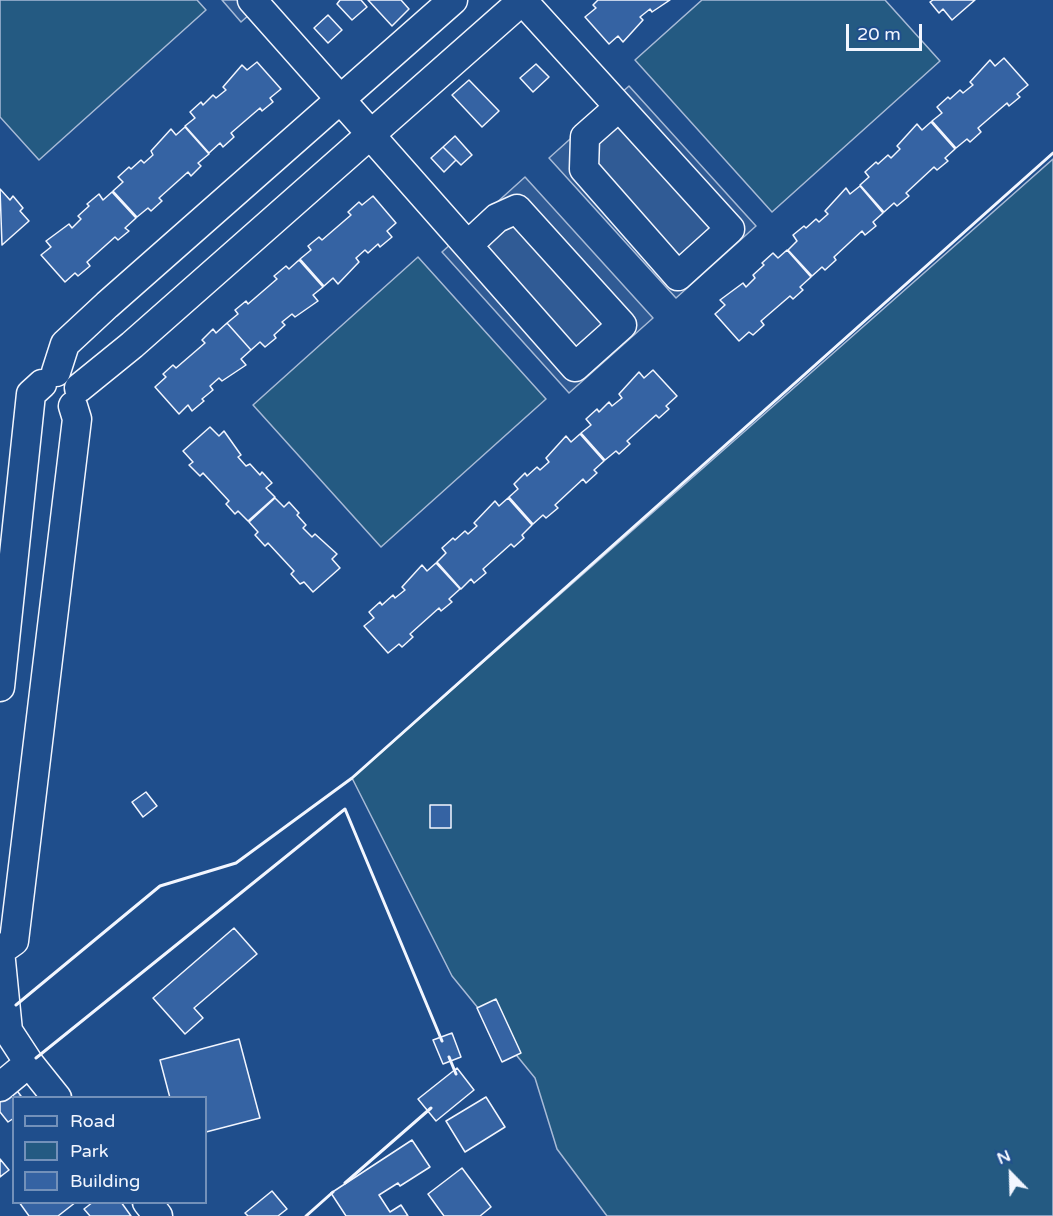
<!DOCTYPE html>
<html>
<head>
<meta charset="utf-8">
<style>
	body { margin:0 }
	#map { position:relative; width:1053px; height:1216px; overflow:hidden; background:#1f4e8c; font-family:"Varela Round",sans-serif }
	canvas { display:block }
	.legend { position:absolute; left:12px; top:1096px; width:195px; height:108px; box-sizing:border-box; background:#1f4e8c; border:2px solid #7391ba; margin:0; padding:8px 10px; list-style:none; font-size:18px; color:#f2f6ff }
	.legend li { display:flex; align-items:center; gap:12px; height:30px }
	.legend b { width:30px; border:2px solid #7391ba }
	.north { position:absolute; left:981px; top:1144px; width:60px; height:60px; -webkit-text-stroke:4px #1f4e8c; paint-order:stroke; rotate:337deg; font-size:16px; font-weight:700; line-height:24px; text-align:center; color:#f2f6ff }
	.north::after { content:''; display:block; margin:auto; width:21px; height:27px; background:#f2f6ff; clip-path:polygon(50% 0,100% 100%,50% 72%,0 100%) }
	.scale { position:absolute; left:846px; top:24px; width:76px; height:27px; box-sizing:border-box; border:3px solid #f2f6ff; border-top:0; padding-left:8px; font-size:18px; line-height:21px; white-space:nowrap; color:#f2f6ff; -webkit-text-stroke:4px #1f4e8c; paint-order:stroke }
</style>
</head>
<body>
<div id="map">
<canvas width="1053" height="1216"></canvas>
<ul class="legend">
<li><b style="height:8px;background:#1f4e8c"></b>Road</li>
<li><b style="height:16px;background:#245a82"></b>Park</li>
<li><b style="height:16px;background:#3563a3"></b>Building</li>
</ul>
<div class="north">N</div>
<div class="scale">20 m</div>
</div>
<script>
const ctx = document.querySelector('canvas').getContext('2d');
ctx.lineJoin = 'round';
function fillPath(path, color) { ctx.fillStyle = color; ctx.fill(path, 'evenodd'); }
function strokePath(path, color, width, dash) { ctx.strokeStyle = color; ctx.lineWidth = width; ctx.lineCap = dash ? 'butt' : 'round'; ctx.setLineDash(dash || []); ctx.stroke(path); }
const green = new Path2D(`
	M 0,0 L 197,0 L 206,10 L 39,160 L 0,117 Z
	M 702,0 L 885,0 L 940,61 L 772,212 L 635,60 Z
	M 1053,159 L 1053,1216 L 607,1216 L 557,1149 L 535,1078 L 452,976 L 352,778 Z
	M 418,257 L 546,399 L 381,547 L 253,405 Z`);
fillPath(green, '#245a82');
strokePath(green, '#a8bbd7', 1.5);
const parking = new Path2D(`
	M 222,0 L 266,0 L 241,22 Z
	M 629,86 L 756,226 L 676,298 L 549,158 Z
	M 525,177 L 653,318 L 569,393 L 442,252 Z`);
fillPath(parking, '#305b95');
strokePath(parking, '#a8bbd7', 1.5);
const building = new Path2D(`
	M 340,0 L 361,0 L 367,7 L 352,20 L 337,4 Z
	M 368,0 L 401,0 L 409,9 L 392,26 Z
	M 598,0 L 670,0 L 652,12 L 650,9 L 640,17 L 643,20 L 623,42 L 618,36 L 609,44 L 585,17 L 596,8 L 593,5 Z
	M 933,0 L 975,0 L 952,20 L 943,9 L 939,13 L 930,2 Z
	M 328,15 L 342,30 L 328,43 L 314,28 Z
	M 1004,58 L 1028,85 L 1017,94 L 1020,97 L 1009,106 L 1007,103 L 978,128 L 981,132 L 970,142 L 967,139 L 956,148 L 932,121 L 942,113 L 937,107 L 948,97 L 950,99 L 960,90 L 963,93 L 973,85 L 970,82 L 990,60 L 995,66 Z
	M 257,62 L 281,89 L 270,98 L 273,102 L 262,111 L 260,108 L 231,133 L 234,137 L 223,147 L 220,143 L 209,153 L 185,126 L 195,118 L 190,112 L 201,102 L 203,105 L 213,95 L 216,98 L 226,90 L 223,87 L 242,65 L 247,70 Z
	M 536,64 L 549,77 L 533,92 L 520,78 Z
	M 469,80 L 499,111 L 482,127 L 452,95 Z
	M 931,122 L 955,149 L 945,158 L 948,161 L 937,170 L 934,167 L 906,193 L 909,196 L 897,206 L 894,203 L 884,212 L 860,185 L 869,177 L 865,172 L 876,162 L 878,164 L 888,155 L 891,158 L 900,149 L 897,146 L 917,124 L 922,130 Z
	M 185,127 L 209,154 L 198,163 L 201,166 L 191,176 L 188,172 L 159,198 L 162,201 L 151,211 L 148,208 L 137,217 L 113,191 L 123,182 L 118,177 L 129,167 L 131,169 L 141,160 L 144,163 L 153,155 L 151,151 L 171,129 L 176,135 Z
	M 455,136 L 472,155 L 461,165 L 443,147 Z
	M 443,147 L 456,160 L 444,172 L 431,158 Z
	M 860,186 L 883,213 L 873,222 L 876,226 L 865,235 L 862,231 L 834,257 L 836,260 L 825,270 L 822,267 L 812,276 L 788,250 L 797,241 L 793,235 L 804,226 L 806,228 L 816,219 L 819,222 L 828,214 L 825,211 L 846,188 L 850,194 Z
	M 0,189 L 10,200 L 13,196 L 23,208 L 20,211 L 29,221 L 2,245 Z
	M 112,192 L 136,218 L 125,228 L 129,231 L 118,240 L 115,237 L 87,262 L 90,266 L 78,276 L 75,273 L 65,282 L 41,255 L 51,247 L 46,241 L 69,224 L 72,228 L 81,219 L 78,216 L 89,206 L 87,204 L 99,194 L 103,200 Z
	M 373,196 L 396,223 L 387,231 L 392,237 L 380,247 L 378,244 L 368,253 L 365,250 L 356,258 L 359,262 L 338,284 L 333,278 L 324,286 L 300,259 L 311,250 L 308,246 L 319,237 L 322,240 L 351,215 L 348,212 L 359,202 L 362,205 Z
	M 787,250 L 811,277 L 800,287 L 803,290 L 793,299 L 790,296 L 761,321 L 764,325 L 753,335 L 749,332 L 739,341 L 715,314 L 725,305 L 720,300 L 743,283 L 746,287 L 755,278 L 753,275 L 764,265 L 762,263 L 773,253 L 778,258 Z
	M 299,260 L 323,287 L 313,295 L 318,301 L 295,317 L 292,314 L 282,322 L 285,325 L 274,335 L 276,338 L 265,347 L 260,342 L 251,350 L 227,323 L 238,314 L 235,310 L 246,301 L 248,304 L 277,279 L 274,276 L 286,266 L 289,269 Z
	M 227,323 L 251,350 L 241,359 L 246,365 L 222,381 L 219,378 L 210,386 L 213,390 L 202,399 L 204,401 L 192,411 L 188,405 L 179,414 L 155,387 L 166,377 L 163,374 L 173,365 L 176,368 L 205,343 L 202,340 L 213,329 L 216,333 Z
	M 653,370 L 677,396 L 666,406 L 669,409 L 659,418 L 656,415 L 627,441 L 630,444 L 619,454 L 616,451 L 605,460 L 581,433 L 591,425 L 586,419 L 597,409 L 599,412 L 609,402 L 612,406 L 622,398 L 619,394 L 639,372 L 644,378 Z
	M 210,427 L 219,436 L 224,431 L 241,455 L 238,457 L 246,466 L 250,464 L 260,475 L 262,472 L 272,483 L 266,488 L 275,497 L 248,521 L 238,511 L 235,514 L 226,504 L 229,501 L 203,473 L 200,476 L 189,465 L 193,462 L 183,451 Z
	M 580,434 L 604,461 L 594,470 L 597,473 L 586,483 L 583,479 L 555,505 L 558,508 L 546,518 L 543,515 L 533,524 L 509,497 L 518,489 L 514,484 L 525,473 L 527,476 L 537,467 L 540,470 L 549,462 L 546,458 L 566,436 L 571,442 Z
	M 275,498 L 284,507 L 289,502 L 299,513 L 297,515 L 306,525 L 303,528 L 312,537 L 315,534 L 337,554 L 332,559 L 340,568 L 313,592 L 304,582 L 300,584 L 291,574 L 294,571 L 268,543 L 265,546 L 255,535 L 258,532 L 249,522 Z
	M 508,498 L 532,525 L 522,535 L 524,538 L 514,547 L 511,544 L 483,569 L 486,573 L 474,583 L 471,579 L 461,589 L 437,562 L 446,553 L 442,548 L 453,538 L 455,540 L 465,531 L 468,534 L 477,526 L 474,523 L 495,501 L 499,506 Z
	M 436,563 L 460,589 L 449,599 L 452,602 L 441,611 L 439,608 L 410,634 L 413,637 L 402,647 L 399,644 L 388,653 L 364,626 L 374,618 L 369,612 L 380,602 L 382,605 L 393,595 L 395,598 L 405,590 L 402,587 L 422,565 L 427,571 Z
	M 146,792 L 157,806 L 143,817 L 132,802 Z
	M 430,805 L 451,805 L 451,828 L 430,828 Z
	M 234,928 L 257,954 L 194,1008 L 203,1018 L 185,1034 L 153,998 Z
	M 496,999 L 521,1053 L 502,1062 L 477,1008 Z
	M 452,1033 L 461,1057 L 443,1064 L 433,1040 Z
	M 239,1039 L 260,1118 L 206,1132 L 206,1098 L 170,1098 L 160,1060 Z
	M 457,1068 L 474,1090 L 436,1121 L 418,1099 Z
	M 12,1084 L 21,1096 L 14,1098 L 14,1118 L 8,1122 L 0,1112 L 0,1094 Z
	M 486,1097 L 505,1127 L 465,1152 L 446,1121 Z
	M 412,1140 L 430,1167 L 400,1186 L 398,1183 L 379,1195 L 390,1212 L 401,1205 L 408,1216 L 346,1216 L 331,1193 Z
	M 0,1159 L 9,1170 L 0,1177 Z
	M 462,1168 L 491,1207 L 480,1216 L 444,1216 L 428,1194 Z
	M 272,1191 L 287,1209 L 278,1216 L 248,1216 L 245,1213 Z
	M 19,1202 L 76,1202 L 58,1216 L 29,1216 Z
	M 93,1202 L 121,1202 L 131,1216 L 90,1216 L 84,1209 Z`);
fillPath(building, '#3563a3');
strokePath(building, '#f2f6ff', 1.5);
const minor = new Path2D(`
	M 252,0 L 371,134 L 372,137 L 575,367 L 622,325 L 517,209 L 497,218 L 468,245
	M 522,0 L 730,229 L 678,276 L 584,169 L 585,137 L 619,107
	M 56,372 L 65,344 L 107,305 L 453,0
	M 79,388 L 132,345 L 523,0
	M 0,687 L 31,394 L 42,384
	M 0,951 L 14,941 L 77,419 L 73,406
	M 0,951 L 8,1031 L 29,1063 L 57,1098
	M 0,1087 L 29,1063
	M 147,1202 L 158,1216`);
strokePath(minor, '#f2f6ff', 31);
strokePath(minor, '#1f4e8c', 28);
strokePath(new Path2D(`
	M 16,1005 L 160,886 L 236,863 L 352,778 L 1053,153
	M 449,1057 L 456,1074
	M 36,1058 L 345,809 L 442,1041
	M 345,1183 L 431,1108
	M 306,1216 L 333,1192`), '#f2f6ff', 3);
</script>
</body>
</html>
